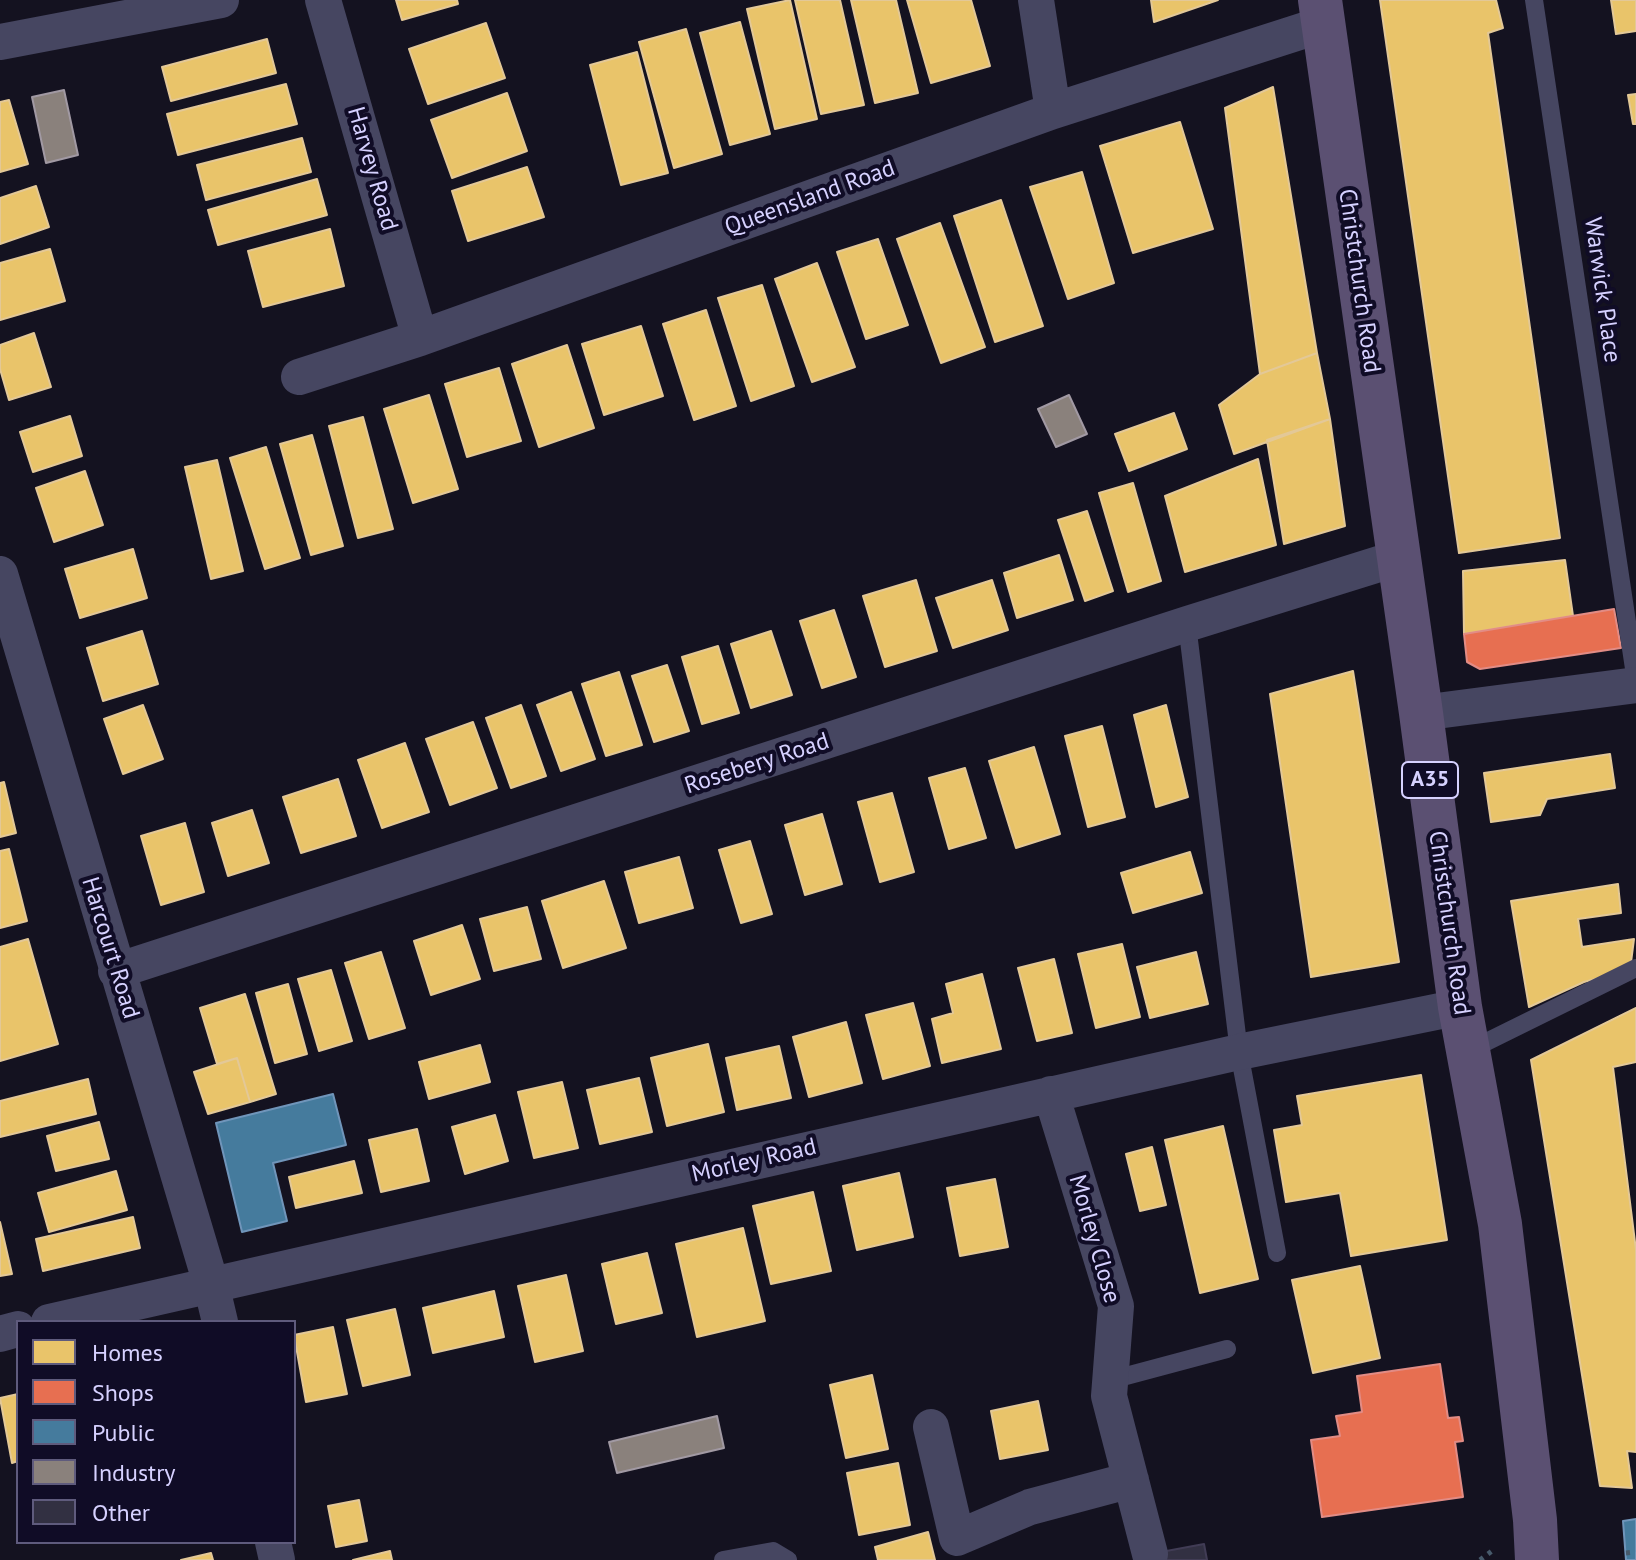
<!DOCTYPE html>
<html>
<head>
<meta charset="utf-8">
<style>
	body { margin:0 }
	#map { position:relative; width:1636px; height:1560px; overflow:hidden; background:#141220; font-family:"PT Sans",sans-serif }
	canvas { display:block }
	.legend { position:absolute; left:16px; top:1320px; width:280px; height:224px; box-sizing:border-box; background:#100c26; border:2px solid #5f5b7d; margin:0; padding:10px 14px; list-style:none; font-size:24px; color:#d6d1ff }
	.legend li { display:flex; align-items:center; gap:16px; height:40px }
	.legend b { width:40px; border:2px solid #5f5b7d }
</style>
</head>
<body>
<div id="map">
<canvas width="1636" height="1560"></canvas>
<ul class="legend">
<li><b style="height:22px;background:#e9c46a"></b>Homes</li>
<li><b style="height:22px;background:#e76f51"></b>Shops</li>
<li><b style="height:22px;background:#457b9d"></b>Public</li>
<li><b style="height:22px;background:#8a817c"></b>Industry</li>
<li><b style="height:22px;background:#323042"></b>Other</li>
</ul>
</div>
<script>
const ctx = document.querySelector('canvas').getContext('2d');
ctx.lineJoin = 'round';
function fillPath(path, color) { ctx.fillStyle = color; ctx.fill(path, 'evenodd'); }
function strokePath(path, color, width, dash) { ctx.strokeStyle = color; ctx.lineWidth = width; ctx.lineCap = dash ? 'butt' : 'round'; ctx.setLineDash(dash || []); ctx.stroke(path); }
function write(font, color, halo, rows, align = 'center') {
  ctx.font = font + ' "PT Sans",sans-serif'; ctx.lineWidth = 8; ctx.setLineDash([]); ctx.textBaseline = 'middle'; ctx.strokeStyle = halo; ctx.fillStyle = color; for (const [text, x, y, turn = 0] of rows) {
    ctx.save(); ctx.translate(x, y); ctx.rotate((+turn || 0) * Math.PI / 180); ctx.textAlign = isNaN(turn) ? turn : align; if (halo) ctx.strokeText(text, 0, 0); ctx.fillText(text, 0, 0); ctx.restore();
  }
}
const homes = new Path2D(`
	M 396,0 L 457,0 L 458,4 L 402,20 Z
	M 790,0 L 817,119 L 775,129 L 747,9 Z
	M 795,0 L 840,0 L 864,105 L 821,114 Z
	M 851,0 L 896,0 L 918,93 L 875,103 Z
	M 907,0 L 971,0 L 990,66 L 931,83 Z
	M 1151,0 L 1218,0 L 1154,22 Z
	M 1380,0 L 1496,0 L 1503,28 L 1488,33 L 1560,538 L 1459,553 Z
	M 1611,0 L 1636,0 L 1636,31 L 1616,34 Z
	M 740,22 L 770,134 L 730,145 L 700,33 Z
	M 486,23 L 505,78 L 428,104 L 409,49 Z
	M 686,29 L 722,154 L 674,168 L 639,42 Z
	M 267,39 L 276,73 L 171,101 L 162,67 Z
	M 637,52 L 668,173 L 621,185 L 590,65 Z
	M 286,84 L 297,124 L 178,155 L 167,114 Z
	M 1273,87 L 1317,353 L 1260,374 L 1225,108 Z
	M 507,93 L 527,151 L 452,178 L 431,120 Z
	M 1636,94 L 1636,124 L 1633,124 L 1628,95 Z
	M 9,100 L 28,164 L 0,172 L 0,102 Z
	M 1180,122 L 1213,229 L 1133,253 L 1100,146 Z
	M 302,138 L 311,172 L 206,200 L 197,165 Z
	M 527,167 L 544,217 L 468,241 L 452,191 Z
	M 1082,172 L 1114,283 L 1068,299 L 1030,187 Z
	M 317,179 L 327,215 L 218,245 L 208,210 Z
	M 36,186 L 49,227 L 0,244 L 0,198 Z
	M 1001,200 L 1043,326 L 995,342 L 954,216 Z
	M 940,223 L 985,347 L 941,363 L 897,239 Z
	M 330,229 L 344,286 L 263,307 L 248,251 Z
	M 878,239 L 908,325 L 866,339 L 837,252 Z
	M 50,249 L 65,301 L 0,320 L 0,263 Z
	M 817,263 L 855,367 L 812,382 L 775,279 Z
	M 762,285 L 794,386 L 751,401 L 718,298 Z
	M 706,310 L 736,406 L 694,420 L 663,324 Z
	M 641,326 L 663,396 L 604,415 L 582,344 Z
	M 34,333 L 51,387 L 9,400 L 0,369 L 0,345 Z
	M 567,345 L 594,428 L 539,447 L 512,364 Z
	M 1317,353 L 1330,419 L 1234,454 L 1219,405 L 1260,374 Z
	M 499,368 L 521,441 L 467,457 L 445,384 Z
	M 429,395 L 458,489 L 413,503 L 384,409 Z
	M 1174,413 L 1187,449 L 1129,471 L 1115,434 Z
	M 70,416 L 82,456 L 33,472 L 20,432 Z
	M 363,417 L 393,529 L 358,538 L 329,426 Z
	M 1330,419 L 1345,526 L 1284,544 L 1267,440 Z
	M 312,435 L 343,546 L 311,555 L 280,444 Z
	M 266,447 L 300,558 L 265,569 L 230,458 Z
	M 1258,459 L 1276,545 L 1185,572 L 1165,496 Z
	M 217,460 L 243,571 L 211,579 L 185,467 Z
	M 85,471 L 103,525 L 54,542 L 36,488 Z
	M 1133,483 L 1161,581 L 1128,592 L 1099,493 Z
	M 1087,511 L 1113,591 L 1085,601 L 1058,520 Z
	M 133,549 L 147,598 L 80,618 L 65,569 Z
	M 1059,555 L 1073,600 L 1017,618 L 1004,573 Z
	M 1565,560 L 1573,616 L 1464,634 L 1463,571 Z
	M 916,580 L 937,651 L 885,667 L 863,596 Z
	M 992,580 L 1008,630 L 953,648 L 936,598 Z
	M 834,610 L 856,677 L 822,688 L 800,621 Z
	M 142,631 L 158,684 L 103,701 L 87,648 Z
	M 771,631 L 792,695 L 751,708 L 731,644 Z
	M 718,646 L 739,713 L 702,724 L 682,657 Z
	M 667,665 L 689,731 L 654,742 L 632,676 Z
	M 1353,671 L 1399,962 L 1311,977 L 1270,694 Z
	M 619,672 L 642,745 L 606,756 L 582,684 Z
	M 571,692 L 595,759 L 561,771 L 537,705 Z
	M 143,705 L 163,759 L 123,774 L 104,719 Z
	M 521,705 L 546,776 L 511,788 L 486,718 Z
	M 1166,705 L 1188,797 L 1156,807 L 1134,715 Z
	M 473,722 L 497,788 L 450,805 L 426,739 Z
	M 1102,726 L 1125,817 L 1088,827 L 1065,736 Z
	M 405,743 L 429,812 L 382,828 L 358,760 Z
	M 1034,747 L 1060,834 L 1016,848 L 989,761 Z
	M 1610,754 L 1615,788 L 1547,799 L 1540,815 L 1491,822 L 1484,773 Z
	M 965,768 L 986,838 L 949,849 L 929,778 Z
	M 338,779 L 356,836 L 301,853 L 283,797 Z
	M 4,782 L 16,833 L 0,837 L 0,783 Z
	M 892,793 L 914,872 L 880,882 L 858,802 Z
	M 252,810 L 269,863 L 228,876 L 212,823 Z
	M 822,814 L 842,884 L 805,895 L 785,825 Z
	M 185,823 L 204,892 L 161,905 L 141,836 Z
	M 750,841 L 772,914 L 741,923 L 719,850 Z
	M 9,849 L 27,921 L 0,928 L 0,851 Z
	M 1190,852 L 1202,893 L 1133,913 L 1121,873 Z
	M 679,857 L 693,908 L 639,923 L 625,872 Z
	M 604,881 L 626,948 L 563,968 L 542,901 Z
	M 1618,884 L 1621,913 L 1578,919 L 1582,947 L 1634,939 L 1630,970 L 1584,982 L 1529,1007 L 1511,901 Z
	M 527,907 L 541,959 L 494,971 L 480,919 Z
	M 462,925 L 480,979 L 431,995 L 414,941 Z
	M 28,939 L 58,1044 L 0,1061 L 0,947 Z
	M 1122,944 L 1140,1017 L 1096,1028 L 1078,954 Z
	M 381,952 L 405,1028 L 369,1039 L 345,963 Z
	M 1196,952 L 1208,1004 L 1150,1018 L 1137,967 Z
	M 1054,959 L 1072,1033 L 1037,1041 L 1018,968 Z
	M 331,970 L 352,1041 L 319,1051 L 298,979 Z
	M 982,974 L 1001,1049 L 942,1063 L 932,1019 L 953,1013 L 946,984 Z
	M 288,984 L 307,1054 L 275,1063 L 256,993 Z
	M 245,994 L 276,1094 L 250,1102 L 237,1058 L 217,1064 L 200,1008 Z
	M 913,1003 L 930,1066 L 883,1079 L 866,1015 Z
	M 1636,1008 L 1636,1062 L 1613,1067 L 1636,1250 L 1636,1452 L 1627,1451 L 1632,1488 L 1600,1486 L 1531,1060 Z
	M 846,1022 L 862,1083 L 809,1097 L 793,1037 Z
	M 708,1044 L 724,1112 L 667,1126 L 651,1058 Z
	M 480,1045 L 490,1082 L 429,1099 L 419,1062 Z
	M 779,1046 L 791,1098 L 737,1110 L 726,1058 Z
	M 237,1058 L 250,1102 L 208,1114 L 194,1072 Z
	M 1421,1075 L 1447,1240 L 1351,1256 L 1340,1193 L 1286,1202 L 1274,1130 L 1302,1125 L 1297,1096 Z
	M 639,1078 L 652,1132 L 600,1144 L 587,1090 Z
	M 88,1079 L 96,1114 L 0,1137 L 0,1101 Z
	M 562,1082 L 578,1148 L 534,1158 L 518,1092 Z
	M 495,1115 L 508,1161 L 465,1174 L 452,1127 Z
	M 99,1122 L 109,1159 L 56,1171 L 47,1136 Z
	M 1223,1126 L 1258,1279 L 1200,1293 L 1165,1140 Z
	M 417,1129 L 429,1181 L 381,1192 L 369,1140 Z
	M 1152,1147 L 1166,1205 L 1140,1211 L 1126,1154 Z
	M 354,1161 L 362,1193 L 296,1208 L 289,1177 Z
	M 116,1171 L 127,1210 L 49,1232 L 38,1193 Z
	M 899,1173 L 913,1237 L 857,1250 L 843,1186 Z
	M 995,1179 L 1008,1247 L 960,1256 L 947,1188 Z
	M 813,1192 L 831,1271 L 771,1284 L 753,1206 Z
	M 133,1217 L 140,1248 L 43,1271 L 36,1239 Z
	M 0,1222 L 12,1274 L 0,1276 Z
	M 743,1228 L 765,1321 L 697,1337 L 676,1244 Z
	M 647,1253 L 662,1313 L 616,1324 L 602,1264 Z
	M 1360,1266 L 1380,1358 L 1313,1373 L 1292,1280 Z
	M 566,1275 L 583,1351 L 535,1362 L 518,1286 Z
	M 494,1291 L 504,1337 L 433,1353 L 423,1308 Z
	M 395,1309 L 410,1375 L 363,1386 L 347,1320 Z
	M 333,1327 L 347,1394 L 306,1402 L 294,1335 Z
	M 872,1375 L 888,1449 L 846,1458 L 830,1385 Z
	M 18,1394 L 18,1461 L 12,1463 L 0,1398 Z
	M 1038,1401 L 1048,1450 L 1000,1459 L 991,1411 Z
	M 898,1463 L 910,1525 L 859,1535 L 847,1473 Z
	M 359,1500 L 367,1541 L 336,1547 L 328,1506 Z
	M 928,1532 L 935,1560 L 878,1560 L 875,1547 Z
	M 390,1551 L 392,1560 L 353,1560 Z
	M 211,1553 L 213,1560 L 181,1560 Z`);
fillPath(homes, '#e9c46a');
strokePath(homes, '#e3c897', 2);
const shops = new Path2D(`
	M 1614,609 L 1621,648 L 1480,669 L 1467,662 L 1464,634 Z
	M 1440,1364 L 1448,1418 L 1459,1417 L 1463,1441 L 1455,1442 L 1463,1497 L 1322,1517 L 1311,1440 L 1340,1436 L 1336,1416 L 1362,1412 L 1357,1376 Z`);
fillPath(shops, '#e76f51');
strokePath(shops, '#e28c85', 2);
const public = new Path2D(`
	M 333,1094 L 346,1145 L 273,1163 L 287,1221 L 242,1232 L 216,1123 Z
	M 1636,1519 L 1636,1560 L 1626,1560 L 1623,1521 Z`);
fillPath(public, '#457b9d');
strokePath(public, '#7095ba', 2);
const industry = new Path2D(`
	M 64,90 L 78,155 L 46,163 L 32,97 Z
	M 1069,395 L 1087,434 L 1056,447 L 1038,409 Z
	M 717,1416 L 724,1448 L 617,1473 L 609,1442 Z`);
fillPath(industry, '#8a817c');
strokePath(industry, '#a199a3', 2);
const building = new Path2D(`
	M 1204,1544 L 1207,1560 L 1162,1560 L 1161,1552 Z`);
fillPath(building, '#323042');
strokePath(building, '#413c55', 2);
strokePath(new Path2D(`
	M 1626,1553 L 1636,1552
	M 1480,1560 L 1492,1551`), '#475a6b', 5, [4, 6]);
strokePath(new Path2D(`
	M 1534,0 L 1636,682
	M 1187,624 L 1239,1052 L 1277,1253
	M 1468,1051 L 1636,968
	M 1111,1380 L 1227,1349
	M 723,1560 L 773,1551 L 788,1560`), '#464661', 18);
strokePath(new Path2D(`
	M 323,0 L 420,338
	M 1036,0 L 1053,111
	M 0,42 L 221,0
	M 299,377 L 420,338 L 1053,111 L 1324,24
	M 0,574 L 211,1284 L 220,1322
	M 1421,713 L 1636,685
	M 116,971 L 1187,624 L 1398,558
	M 1051,1094 L 1116,1306 L 1109,1396 L 1150,1554
	M 49,1322 L 1239,1052 L 1460,1007
	M 0,1334 L 18,1329
	M 931,1427 L 957,1538 L 1030,1507 L 1131,1480
	M 273,1542 L 277,1560`), '#464661', 36);
strokePath(new Path2D(`
	M 1320,0 L 1421,713 L 1460,1007 L 1500,1224 L 1535,1520 L 1537,1560`), '#5b5072', 44);
for (const [x, y, w] of [
	[1430,780,56]
]) { const box = new Path2D(); box.roundRect(x - w / 2, y - 18, w, 36, 6); ctx.fillStyle = '#100c26'; ctx.fill(box); strokePath(box, '#d6d1ff', 2); }
write('bold 22px', '#d6d1ff', null, [
	["A35",1430,780]
]);
write('24px', '#d6d1ff', '#100c26', [
	["Harvey Road",372,169,74],
	["Queensland Road",810,198,-20],
	["Christchurch Road",1359,281,82],
	["Warwick Place",1602,290,82],
	["Rosebery Road",757,764,-18],
	["Christchurch Road",1449,923,82],
	["Harcourt Road",110,948,73],
	["Morley Road",754,1161,-13],
	["Morley Close",1094,1239,74]
]);
</script>
</body>
</html>
